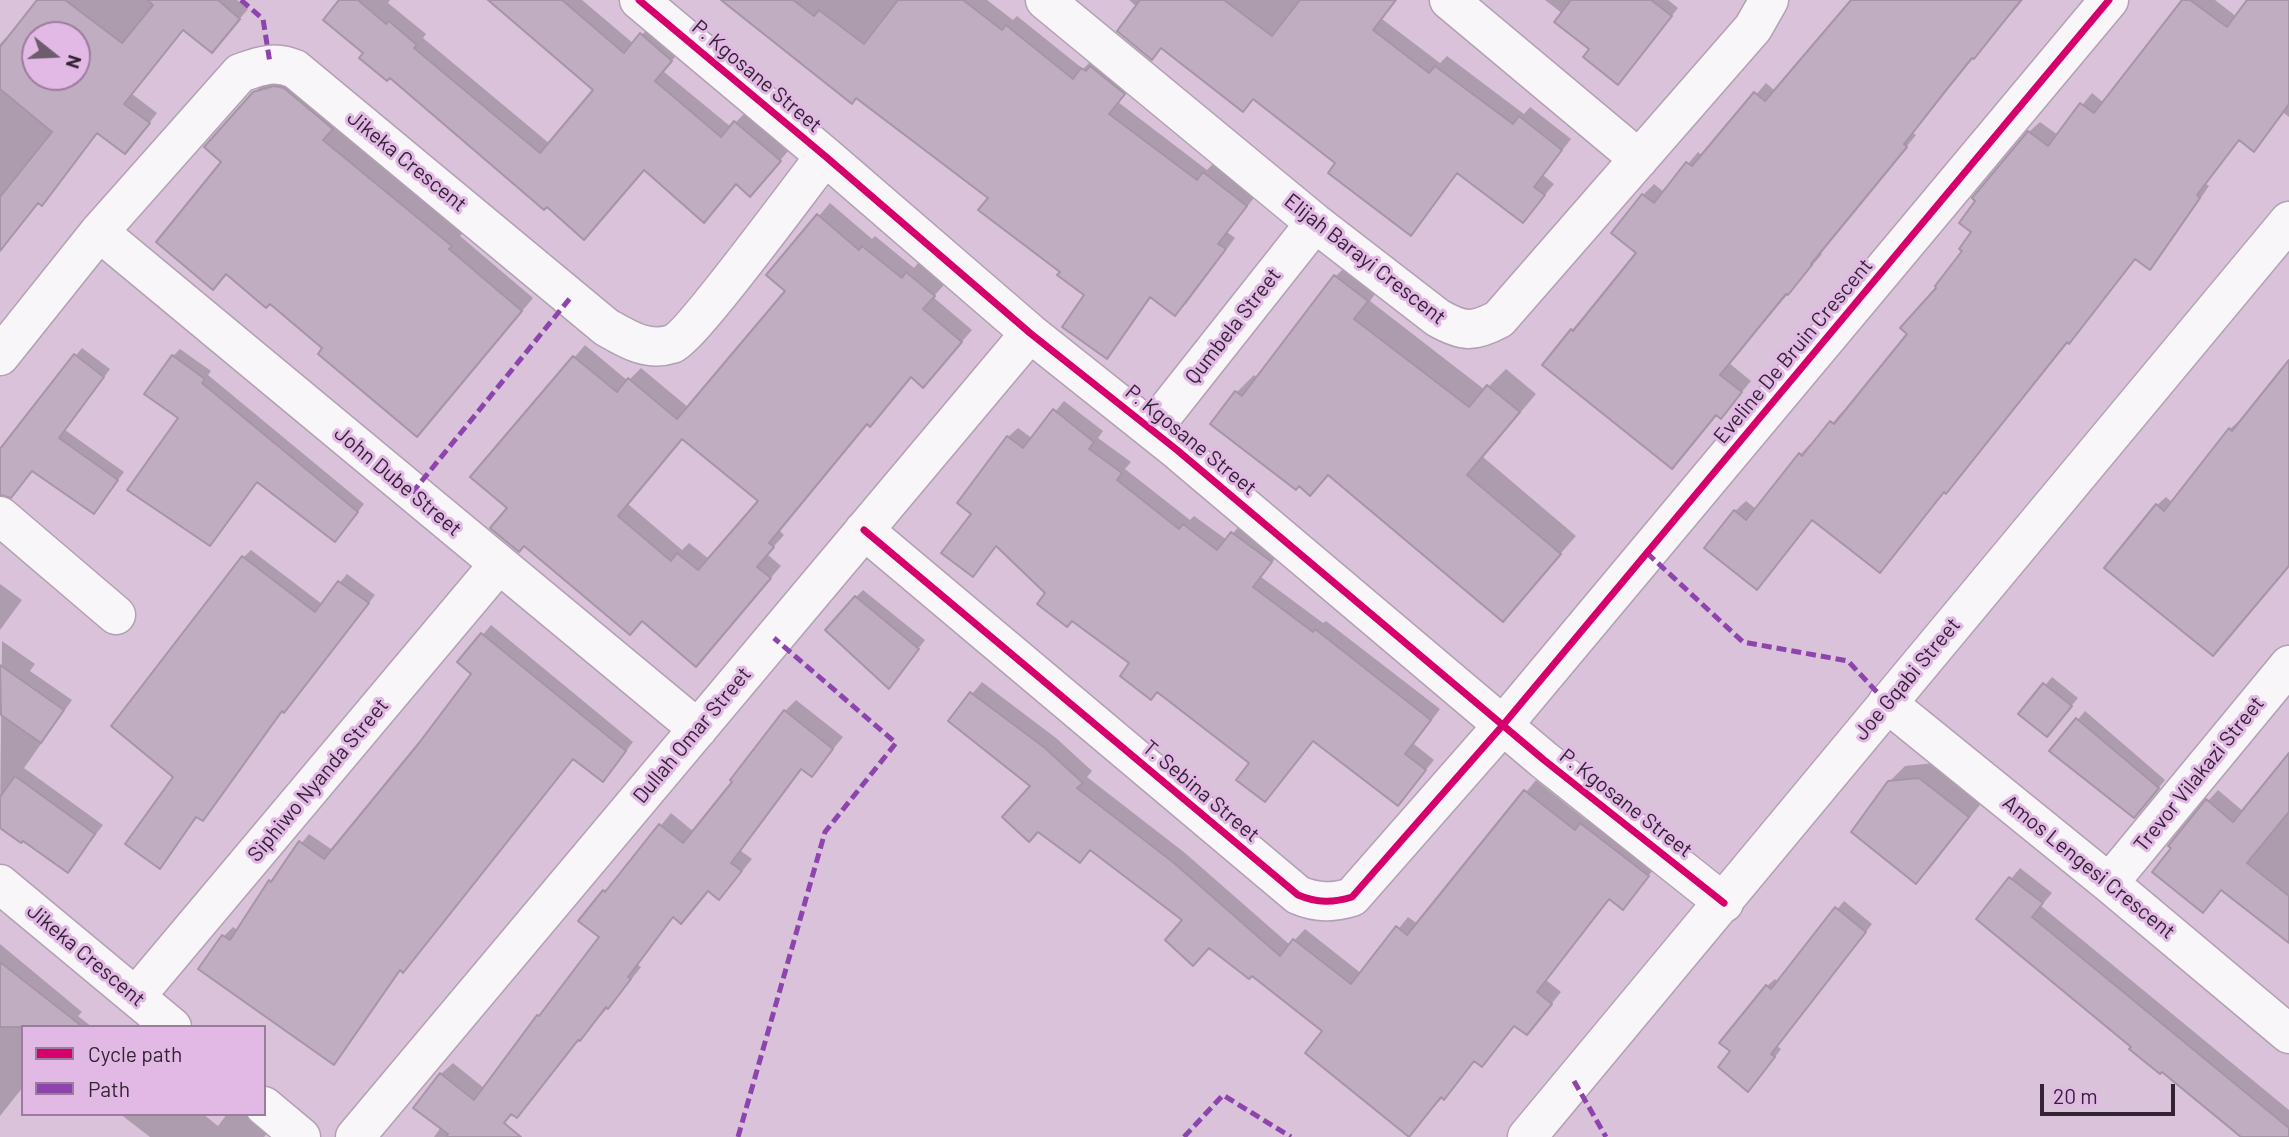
<!DOCTYPE html>
<html>
<head>
<meta charset="utf-8">
<style>
	body { margin:0 }
	#map { position:relative; width:2289px; height:1137px; overflow:hidden; background:#d9c2da; font-family:Barlow,sans-serif }
	canvas { display:block }
	.legend { position:absolute; left:21px; top:1025px; width:245px; height:91px; box-sizing:border-box; background:#e2b8e5; border:2px solid #9c7c9e; margin:0; padding:9px 12px; list-style:none; font-size:21px; color:#332334 }
	.legend li { display:flex; align-items:center; gap:14px; height:35px }
	.legend b { width:35px; border:2px solid #9c7c9e }
	.north { position:absolute; left:21px; top:21px; width:70px; height:70px; box-sizing:border-box; background:#e2b8e5; border:2px solid #9c7c9e; border-radius:50%; rotate:108deg; font-size:19px; font-weight:700; line-height:28px; text-align:center; color:#332334 }
	.north::after { content:''; display:block; margin:auto; width:24px; height:32px; background:#6d5b6e; clip-path:polygon(50% 0,100% 100%,50% 72%,0 100%) }
	.scale { position:absolute; left:2040px; top:1084px; width:135px; height:32px; box-sizing:border-box; border:4px solid #332334; border-top:0; padding-left:9px; font-size:21px; line-height:24px; white-space:nowrap; color:#332334; -webkit-text-stroke:5px #e2b8e5; paint-order:stroke }
</style>
</head>
<body>
<div id="map">
<canvas width="2289" height="1137"></canvas>
<ul class="legend">
<li><b style="height:9px;background:#d6006c"></b>Cycle path</li>
<li><b style="height:9px;background:#8e44ad"></b>Path</li>
</ul>
<div class="north">N</div>
<div class="scale">20 m</div>
</div>
<script>
const ctx = document.querySelector('canvas').getContext('2d');
ctx.lineJoin = 'round';
function fillPath(path, color) { ctx.fillStyle = color; ctx.fill(path, 'evenodd'); }
function strokePath(path, color, width, dash) { ctx.strokeStyle = color; ctx.lineWidth = width; ctx.lineCap = dash ? 'butt' : 'round'; ctx.setLineDash(dash || []); ctx.stroke(path); }
function write(font, color, halo, rows, align = 'center') {
  ctx.font = font + ' Barlow,sans-serif'; ctx.lineWidth = 6; ctx.setLineDash([]); ctx.textBaseline = 'middle'; ctx.strokeStyle = halo; ctx.fillStyle = color; for (const [text, x, y, turn = 0] of rows) {
    ctx.save(); ctx.translate(x, y); ctx.rotate((+turn || 0) * Math.PI / 180); ctx.textAlign = isNaN(turn) ? turn : align; if (halo) ctx.strokeText(text, 0, 0); ctx.fillText(text, 0, 0); ctx.restore();
  }
}
fillPath(new Path2D(`
	M 39,0 L 237,0 L 248,9 L 220,42 L 184,28 L 132,94 L 157,113 L 134,143 L 125,152 L 98,131 L 0,249 L 0,44 L 12,31 L 13,33 ZM 35,35 L 77,35 L 77,77 L 35,77 Z
	M 341,0 L 390,0 L 388,3 L 426,34 L 423,38 L 550,144 L 595,90 L 490,0 L 582,0 L 634,44 L 651,25 L 681,50 L 663,71 L 731,127 L 745,113 L 789,150 L 760,184 L 644,169 L 594,227 L 365,53 Z
	M 729,0 L 987,0 L 1013,20 L 1017,16 L 1083,69 L 1093,59 L 1134,83 L 1118,102 L 1207,170 L 1215,162 L 1257,194 L 1227,232 L 1235,238 L 1186,304 L 1175,314 L 1152,296 L 1117,346 L 1107,357 L 1087,295 L 990,198 Z
	M 1129,0 L 1396,0 L 1382,19 L 1440,63 L 1447,56 L 1524,114 L 1530,107 L 1571,139 L 1543,175 L 1554,184 L 1523,221 L 1459,172 L 1411,233 L 1338,162 L 1254,98 L 1243,110 L 1162,47 L 1152,57 L 1137,7 Z
	M 1545,0 L 1668,0 L 1678,8 L 1618,83 L 1563,14 Z
	M 1851,0 L 2023,0 L 1958,76 L 1913,133 L 1916,135 L 1820,253 L 1822,254 L 1729,363 L 1751,381 L 1721,417 L 1717,413 L 1682,456 L 1572,330 L 1638,252 L 1613,232 L 1643,195 L 1654,184 L 1664,192 L 1698,152 L 1703,156 L 1766,83 L 1775,91 Z
	M 2184,0 L 2215,0 L 2237,17 L 2249,0 L 2289,0 L 2289,117 L 2284,113 L 2254,149 L 2240,139 L 2206,184 L 2209,186 L 2160,257 L 2150,268 L 2136,258 L 1957,481 L 1945,491 L 1880,570 L 1813,519 L 1757,588 L 1735,511 L 1746,501 L 1756,509 L 1800,455 L 1810,444 L 1813,446 L 1842,412 L 1845,414 L 1909,334 L 1965,251 L 2029,132 L 2040,122 L 2058,135 L 2092,93 L 2104,103 Z
	M 279,76 L 344,116 L 334,127 L 463,233 L 460,236 L 533,298 L 429,423 L 325,348 L 270,302 L 227,273 L 213,287 L 224,161 L 254,93 L 267,80 Z
	M 830,203 L 872,239 L 875,236 L 914,268 L 919,262 L 945,284 L 933,297 L 972,330 L 934,374 L 912,376 L 882,413 L 870,424 L 868,423 L 779,530 L 784,535 L 767,554 L 781,566 L 696,665 L 472,477 L 585,345 L 628,381 L 641,368 L 689,408 L 788,291 L 768,275 ZM 683,438 L 760,501 L 709,559 L 689,543 L 682,550 L 628,504 Z
	M 1353,259 L 1383,283 L 1370,301 L 1485,390 L 1506,369 L 1536,394 L 1483,457 L 1576,536 L 1503,619 L 1330,474 L 1310,493 L 1213,424 L 1237,392 L 1254,375 L 1258,378 L 1336,276 Z
	M 82,348 L 110,369 L 65,430 L 124,472 L 94,512 L 33,469 L 0,469 L 0,450 Z
	M 180,349 L 211,371 L 208,375 L 364,504 L 342,532 L 258,480 L 210,544 L 180,418 L 173,356 Z
	M 2289,363 L 2289,565 L 2245,617 L 2157,505 L 2166,497 L 2173,503 L 2230,429 L 2239,421 L 2241,422 Z
	M 1064,401 L 1103,431 L 1098,438 L 1131,462 L 1125,469 L 1190,520 L 1194,516 L 1227,540 L 1242,523 L 1280,552 L 1261,577 L 1323,623 L 1326,621 L 1440,709 L 1414,744 L 1434,760 L 1398,804 L 1314,740 L 1265,800 L 1252,763 L 1048,593 L 997,545 L 972,575 L 974,514 L 1008,437 L 1018,428 L 1033,439 Z
	M 251,550 L 322,604 L 347,574 L 375,595 L 291,703 L 283,710 L 210,812 L 202,819 L 198,816 L 160,867 L 176,777 L 243,558 Z
	M 0,584 L 22,600 L 0,630 Z
	M 863,590 L 925,640 L 889,686 L 856,597 Z
	M 491,625 L 633,742 L 611,771 L 574,758 L 412,962 L 403,971 L 401,969 L 343,1053 L 334,1062 L 224,936 L 233,927 L 238,931 L 271,881 L 309,834 L 334,851 L 420,744 L 474,673 L 460,662 Z
	M 2,641 L 35,664 L 30,671 L 72,700 L 24,768 L 103,825 L 68,871 L 23,839 L 0,826 Z
	M 2052,677 L 2078,698 L 2054,727 L 2021,714 Z
	M 982,682 L 1056,738 L 1092,771 L 1087,777 L 1185,853 L 1290,945 L 1305,929 L 1362,974 L 1408,917 L 1418,924 L 1536,780 L 1586,820 L 1592,813 L 1658,864 L 1623,907 L 1611,898 L 1546,980 L 1561,992 L 1537,1022 L 1527,1033 L 1515,1024 L 1482,1064 L 1476,1060 L 1409,1135 L 1324,1031 L 1092,849 L 1080,861 L 1032,786 L 950,721 Z
	M 796,700 L 843,737 L 812,775 L 803,768 L 741,851 L 752,859 L 730,886 L 719,898 L 709,890 L 681,922 L 674,916 L 638,965 L 641,967 L 619,995 L 580,1039 L 528,1105 L 517,1116 L 513,1113 L 494,1137 L 434,1137 L 441,1127 L 441,1074 L 453,1063 L 484,1088 L 602,937 L 604,891 L 616,881 L 671,813 L 694,832 L 785,711 Z
	M 2085,711 L 2165,780 L 2141,809 L 2052,751 Z
	M 2289,756 L 2289,942 L 2223,888 L 2203,910 L 2208,801 L 2218,790 L 2244,812 Z
	M 1935,763 L 1983,801 L 1931,867 L 1916,882 L 1889,782 L 1905,766 Z
	M 2020,868 L 2052,893 L 2041,906 L 2289,1110 L 2289,1137 L 2244,1137 L 1978,919 Z
	M 1844,901 L 1872,924 L 1777,1046 L 1781,1049 L 1756,1082 L 1733,1051 L 1767,986 L 1775,979 L 1778,982 Z
	M 0,944 L 82,1012 L 78,1016 L 92,1027 L 23,1027 L 23,1087 L 0,1116 Z
	M 120,1114 L 203,1114 L 218,1126 L 227,1114 L 257,1114 L 272,1127 L 264,1137 L 150,1137 Z`), '#0003');
const building = new Path2D(`
	M 37,0 L 65,0 L 122,43 L 153,5 L 147,0 L 218,0 L 240,19 L 212,53 L 183,30 L 124,104 L 150,123 L 125,154 L 97,133 L 42,206 L 38,203 L 0,251 L 0,197 L 52,132 L 0,89 L 0,47 ZM 35,35 L 77,35 L 77,77 L 35,77 Z
	M 339,0 L 358,0 L 386,24 L 389,21 L 417,45 L 414,48 L 540,153 L 593,90 L 488,0 L 562,0 L 624,53 L 640,33 L 672,61 L 655,81 L 721,137 L 734,121 L 781,161 L 750,197 L 736,184 L 704,223 L 644,170 L 584,240 L 547,207 L 544,210 L 390,78 L 387,81 L 359,58 L 363,53 L 323,20 Z
	M 721,0 L 793,0 L 814,16 L 819,10 L 864,44 L 898,0 L 963,0 L 1002,30 L 1006,25 L 1073,79 L 1081,68 L 1086,71 L 1090,66 L 1125,94 L 1109,114 L 1197,180 L 1203,172 L 1247,206 L 1218,244 L 1226,249 L 1175,316 L 1150,297 L 1107,359 L 1062,327 L 1084,295 L 1057,275 L 1060,272 L 978,210 L 988,198 L 856,98 L 852,104 Z
	M 1140,0 L 1224,0 L 1272,36 L 1300,0 L 1396,0 L 1373,30 L 1429,73 L 1435,66 L 1513,124 L 1519,116 L 1562,150 L 1534,187 L 1545,195 L 1523,223 L 1457,173 L 1411,236 L 1328,173 L 1335,163 L 1253,99 L 1243,112 L 1161,48 L 1152,60 L 1117,31 Z
	M 1571,0 L 1651,0 L 1672,16 L 1618,85 L 1583,57 L 1589,49 L 1554,22 Z
	M 1851,0 L 2021,0 L 1974,59 L 1972,58 L 1947,89 L 1904,144 L 1907,147 L 1811,264 L 1812,265 L 1788,295 L 1786,294 L 1720,375 L 1742,392 L 1721,419 L 1716,415 L 1672,469 L 1542,365 L 1571,329 L 1573,331 L 1636,253 L 1611,233 L 1642,194 L 1654,203 L 1686,162 L 1692,166 L 1754,92 L 1765,101 Z
	M 2182,0 L 2190,0 L 2227,27 L 2247,0 L 2289,0 L 2289,104 L 2254,152 L 2239,140 L 2197,195 L 2200,198 L 2150,270 L 2135,259 L 2069,344 L 2067,342 L 1946,494 L 1944,492 L 1880,573 L 1812,520 L 1757,590 L 1704,548 L 1734,510 L 1746,520 L 1799,453 L 1802,456 L 1830,421 L 1834,424 L 1907,334 L 1900,328 L 1936,288 L 1935,286 L 1962,251 L 1959,249 L 1971,232 L 1959,223 L 1975,201 L 1972,198 L 2028,131 L 2048,146 L 2080,103 L 2094,113 Z
	M 274,86 L 284,88 L 333,129 L 323,140 L 452,246 L 449,249 L 522,311 L 417,437 L 318,354 L 322,348 L 270,304 L 266,308 L 226,274 L 213,290 L 156,242 L 221,162 L 204,147 L 253,92 Z
	M 817,214 L 859,250 L 862,246 L 902,278 L 906,272 L 935,296 L 923,309 L 962,342 L 923,388 L 911,377 L 870,427 L 867,424 L 769,543 L 774,547 L 757,567 L 771,578 L 696,667 L 642,621 L 630,635 L 524,546 L 519,552 L 490,528 L 507,508 L 470,477 L 573,356 L 617,392 L 628,378 L 677,419 L 785,291 L 766,275 ZM 682,439 L 758,501 L 698,570 L 677,553 L 671,561 L 618,516 Z
	M 1334,275 L 1368,301 L 1354,319 L 1469,407 L 1487,385 L 1520,412 L 1467,475 L 1561,554 L 1503,622 L 1328,475 L 1310,496 L 1299,486 L 1296,490 L 1210,424 L 1235,391 L 1242,396 Z
	M 74,354 L 104,377 L 59,438 L 118,480 L 94,514 L 32,471 L 11,498 L 0,495 L 0,449 Z
	M 172,355 L 205,379 L 202,383 L 358,512 L 335,542 L 257,482 L 210,546 L 127,490 L 178,418 L 144,394 Z
	M 2289,360 L 2289,566 L 2213,656 L 2104,568 L 2156,504 L 2164,511 L 2229,428 L 2232,431 Z
	M 1053,409 L 1094,442 L 1089,449 L 1122,473 L 1117,480 L 1179,529 L 1183,524 L 1217,550 L 1231,532 L 1272,562 L 1253,587 L 1313,632 L 1315,629 L 1431,720 L 1405,754 L 1426,770 L 1398,806 L 1313,741 L 1265,802 L 1236,780 L 1249,763 L 1157,692 L 1151,700 L 1120,676 L 1129,663 L 1072,621 L 1067,627 L 1037,604 L 1045,593 L 996,546 L 973,577 L 941,553 L 971,514 L 957,503 L 1007,436 L 1023,448 Z
	M 242,556 L 315,612 L 338,581 L 369,603 L 284,713 L 282,711 L 203,821 L 196,817 L 160,869 L 125,844 L 173,777 L 111,726 Z
	M 855,596 L 919,649 L 889,689 L 825,630 Z
	M 481,633 L 626,751 L 603,782 L 573,759 L 403,973 L 400,970 L 334,1065 L 198,969 L 222,935 L 230,940 L 269,880 L 271,882 L 299,841 L 324,859 L 419,743 L 471,674 L 457,662 Z
	M 0,665 L 64,710 L 41,743 L 1,715 Z
	M 2043,683 L 2072,706 L 2047,737 L 2018,714 Z
	M 970,692 L 1045,748 L 1083,783 L 1077,788 L 1174,863 L 1280,956 L 1293,939 L 1351,984 L 1396,926 L 1407,935 L 1524,790 L 1575,830 L 1580,823 L 1649,876 L 1623,910 L 1609,899 L 1537,992 L 1552,1004 L 1527,1035 L 1514,1026 L 1482,1067 L 1474,1061 L 1444,1100 L 1441,1097 L 1409,1137 L 1305,1053 L 1322,1031 L 1252,976 L 1249,979 L 1209,948 L 1193,966 L 1165,940 L 1182,920 L 1090,850 L 1080,863 L 1038,832 L 1029,842 L 1002,817 L 1030,786 L 948,721 Z
	M 784,710 L 833,749 L 812,777 L 801,769 L 731,863 L 742,871 L 719,900 L 708,891 L 681,924 L 673,917 L 628,977 L 631,979 L 608,1009 L 606,1007 L 580,1041 L 578,1040 L 517,1118 L 511,1114 L 504,1123 L 521,1137 L 446,1137 L 448,1134 L 413,1108 L 440,1073 L 474,1100 L 537,1015 L 539,1016 L 599,937 L 578,921 L 603,890 L 605,892 L 659,824 L 683,843 L 732,782 L 730,780 Z
	M 2076,718 L 2159,788 L 2134,818 L 2049,751 Z
	M 2289,753 L 2289,812 L 2247,863 L 2289,896 L 2289,943 L 2221,890 L 2203,913 L 2152,872 L 2171,848 L 2168,846 L 2206,799 L 2233,822 Z
	M 15,776 L 95,834 L 68,873 L 23,841 L 21,843 L 0,828 L 0,797 Z
	M 1919,778 L 1969,817 L 1916,884 L 1851,832 L 1888,781 Z
	M 2009,877 L 2043,903 L 2032,917 L 2289,1128 L 2289,1137 L 2241,1137 L 2162,1072 L 2160,1074 L 2129,1049 L 2131,1047 L 1976,919 Z
	M 1835,907 L 1866,932 L 1771,1054 L 1775,1057 L 1748,1092 L 1718,1067 L 1730,1051 L 1719,1043 L 1766,985 L 1771,989 Z
	M 0,962 L 83,1027 L 0,1027 Z`);
fillPath(building, '#c1adc2');
strokePath(building, '#a694a7', 2);
const minor = new Path2D(`
	M 639,0 L 825,156 L 1030,333 L 1177,450 L 1544,760 L 1724,903
	M 1045,0 L 1315,223 L 1438,318 C 1463,332 1473,333 1499,319 L 1753,28 L 1769,0
	M 1449,0 L 1639,159
	M 99,232 L 698,729
	M 0,356 L 99,232 L 240,73 C 260,66 274,60 295,69 L 606,327 C 627,339 647,352 672,344 C 691,337 804,183 825,156
	M 1152,429 L 1315,223
	M 0,516 L 116,615
	M 864,530 L 1298,895 C 1317,903 1333,903 1352,897 L 1503,725 L 2109,0
	M 1887,703 L 2109,883 L 2289,1034
	M 2109,883 L 2289,665
	M 0,884 L 172,1027
	M 136,996 L 499,564
	M 264,1106 L 301,1137
	M 355,1137 L 1030,333
	M 1527,1137 L 2289,221`);
strokePath(minor, '#b2a0b3', 41);
strokePath(minor, '#f9f6f9', 38);
strokePath(new Path2D(`
	M 241,0 L 263,19 L 270,63
	M 412,493 L 571,297
	M 1647,553 L 1743,642 L 1848,661 L 1887,703
	M 1574,1081 L 1606,1137
	M 738,1137 L 825,832 L 896,743 L 774,638
	M 1184,1137 L 1223,1095 L 1291,1137`), '#8e44ad', 5, [10, 5]);
strokePath(new Path2D(`
	M 639,0 L 825,156 L 1030,333 L 1177,450 L 1544,760 L 1724,903
	M 864,530 L 1298,895 C 1317,903 1333,903 1352,897 L 1503,725 L 2109,0`), '#d6006c', 7);
write('21px', '#332334', '#e2b8e5', [
	["P. Kgosane Street",757,76,40],
	["Jikeka Crescent",407,161,39],
	["Elijah Barayi Crescent",1365,259,38],
	["Qumbela Street",1233,326,-52],
	["Eveline De Bruin Crescent",1793,351,-50],
	["P. Kgosane Street",1191,440,39],
	["John Dube Street",398,481,40],
	["Joe Gqabi Street",1907,679,-50],
	["Dullah Omar Street",692,735,-50],
	["Trevor Vilakazi Street",2199,774,-51],
	["Siphiwo Nyanda Street",318,780,-50],
	["T. Sebina Street",1201,791,40],
	["P. Kgosane Street",1626,803,38],
	["Amos Lengesi Crescent",2089,867,39],
	["Jikeka Crescent",86,955,40]
]);
</script>
</body>
</html>
